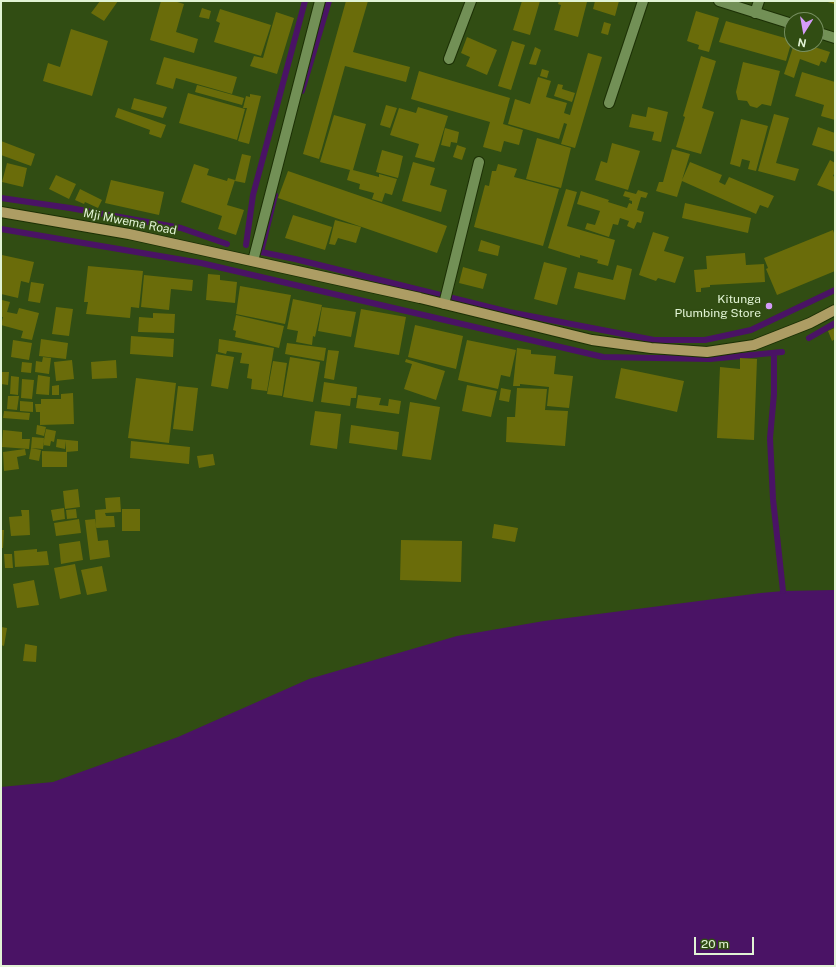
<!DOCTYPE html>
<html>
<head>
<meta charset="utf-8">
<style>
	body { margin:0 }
	#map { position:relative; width:836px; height:967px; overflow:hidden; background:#314d13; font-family:"Public Sans",sans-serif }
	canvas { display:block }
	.frame { position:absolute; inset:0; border:2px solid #e1f3d4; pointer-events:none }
	.north { position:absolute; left:784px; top:12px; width:40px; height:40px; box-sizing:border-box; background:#314d13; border:1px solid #778f60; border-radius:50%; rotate:191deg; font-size:11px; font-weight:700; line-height:16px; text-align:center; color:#e1f3d4 }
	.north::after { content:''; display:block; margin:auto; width:14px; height:18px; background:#d59bfa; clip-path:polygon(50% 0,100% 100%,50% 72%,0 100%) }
	.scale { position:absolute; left:694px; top:937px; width:60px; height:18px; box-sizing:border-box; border:2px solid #e1f3d4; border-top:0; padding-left:5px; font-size:12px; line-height:14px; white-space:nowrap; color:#e1f3d4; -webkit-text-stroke:3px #314d13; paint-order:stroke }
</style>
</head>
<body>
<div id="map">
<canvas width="836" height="967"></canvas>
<div class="frame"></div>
<div class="north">N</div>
<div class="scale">20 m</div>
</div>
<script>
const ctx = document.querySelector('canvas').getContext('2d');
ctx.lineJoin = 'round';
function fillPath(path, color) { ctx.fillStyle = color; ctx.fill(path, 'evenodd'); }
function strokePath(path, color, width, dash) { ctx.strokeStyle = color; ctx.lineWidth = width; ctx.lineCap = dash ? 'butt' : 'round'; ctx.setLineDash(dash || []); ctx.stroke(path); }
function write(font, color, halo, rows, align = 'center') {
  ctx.font = font + ' "Public Sans",sans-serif'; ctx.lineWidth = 3.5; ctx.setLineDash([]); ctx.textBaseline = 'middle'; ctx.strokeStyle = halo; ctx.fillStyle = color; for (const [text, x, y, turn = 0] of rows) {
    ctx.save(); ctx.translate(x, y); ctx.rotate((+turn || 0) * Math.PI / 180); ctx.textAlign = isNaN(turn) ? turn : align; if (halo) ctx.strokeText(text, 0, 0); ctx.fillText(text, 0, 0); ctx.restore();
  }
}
fillPath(new Path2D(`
	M 835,590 L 835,966 L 1,966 L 1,787 L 53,782 L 178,737 L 309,679 L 457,636 L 544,621 L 761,593 L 783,591 Z`), '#4a1365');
strokePath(new Path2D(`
	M 302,91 L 329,1
	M 275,195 L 261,252 L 295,259 L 509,312 L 654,340 L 705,340 L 751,330 L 835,290
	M 1,198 L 70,208 L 181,228 L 227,244
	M 1,229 L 201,263 L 603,357 L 710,359 L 782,352
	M 246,245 L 253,195 L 305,1
	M 809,338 L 835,323
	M 774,354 L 774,394 L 770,438 L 773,499 L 783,591`), '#4a1365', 6);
fillPath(new Path2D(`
	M 100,1 L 118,1 L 104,21 L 91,13 Z
	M 161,1 L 174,1 L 184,4 L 176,32 L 198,39 L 194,53 L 150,40 Z
	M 346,1 L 368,1 L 353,52 L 410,67 L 406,82 L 345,66 L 319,159 L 303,154 Z
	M 522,1 L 540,1 L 530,35 L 513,30 Z
	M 559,1 L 587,2 L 578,37 L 554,30 L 561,5 L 558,4 Z
	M 595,1 L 619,1 L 615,16 L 593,9 Z
	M 824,1 L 835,1 L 835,4 Z
	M 202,8 L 211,11 L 209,19 L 199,17 Z
	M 220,9 L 271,25 L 261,56 L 214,42 L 220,23 L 216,21 Z
	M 696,11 L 719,18 L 709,52 L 698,49 L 699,45 L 687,41 Z
	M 276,12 L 294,18 L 277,74 L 250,66 L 254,56 L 263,58 Z
	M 726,21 L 792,40 L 786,61 L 719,42 Z
	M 604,22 L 611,24 L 608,35 L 601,33 Z
	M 71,29 L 108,41 L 92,96 L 43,81 L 48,63 L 60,67 Z
	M 467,37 L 497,50 L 487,75 L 466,66 L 470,57 L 461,53 Z
	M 512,41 L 525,45 L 511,90 L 498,86 Z
	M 794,44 L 805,44 L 830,52 L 826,63 L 821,61 L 819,66 L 800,59 L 794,78 L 784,74 Z
	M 535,47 L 541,50 L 536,65 L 529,64 Z
	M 588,53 L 602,57 L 575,148 L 561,144 L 567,124 L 564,123 L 559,139 L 508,124 L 515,99 L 530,104 L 538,77 L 551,81 L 546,97 L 567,103 L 564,113 L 570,115 Z
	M 701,56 L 716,61 L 702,108 L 714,112 L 701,154 L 676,147 L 685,117 L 683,116 Z
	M 164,57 L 237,77 L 232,94 L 176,78 L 173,89 L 156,84 Z
	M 743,62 L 780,71 L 771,106 L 762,104 L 757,108 L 750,106 L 747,101 L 738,100 L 736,92 Z
	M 542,69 L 549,71 L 547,78 L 540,76 Z
	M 419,71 L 510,98 L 503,124 L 523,130 L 519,145 L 504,141 L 501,152 L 483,147 L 490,122 L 411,99 Z
	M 802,72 L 835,82 L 835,120 L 821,116 L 824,105 L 795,96 Z
	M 558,84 L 563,85 L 562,89 L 575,93 L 572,102 L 554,96 Z
	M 197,85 L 244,98 L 242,105 L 195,92 Z
	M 188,93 L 245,109 L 237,140 L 179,123 Z
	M 250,94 L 261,96 L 249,144 L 238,141 L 247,108 L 243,108 L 246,96 L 250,97 Z
	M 134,98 L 167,107 L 163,118 L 131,109 Z
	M 386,105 L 397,108 L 390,128 L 380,125 Z
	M 418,107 L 448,116 L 434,162 L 415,157 L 419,144 L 390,135 L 399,108 L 416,113 Z
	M 648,107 L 668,112 L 661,142 L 652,140 L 654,132 L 629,127 L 632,114 L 646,117 Z
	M 118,108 L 166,125 L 161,138 L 149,134 L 150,130 L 115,117 Z
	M 774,114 L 789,118 L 776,163 L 799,169 L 795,181 L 758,171 Z
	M 334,115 L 366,124 L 353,170 L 379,177 L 379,174 L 397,179 L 392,195 L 385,193 L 382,202 L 372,199 L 374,193 L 359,189 L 360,184 L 347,180 L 350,170 L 320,162 Z
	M 741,119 L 768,126 L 756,171 L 748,169 L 750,161 L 742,159 L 740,167 L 730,164 Z
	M 818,127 L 835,133 L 835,152 L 812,145 Z
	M 445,128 L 459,132 L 457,143 L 451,142 L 450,147 L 441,145 Z
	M 537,138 L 571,148 L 561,188 L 526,179 Z
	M 1,141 L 35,154 L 31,166 L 1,155 Z
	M 612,143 L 640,151 L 628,190 L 595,180 L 601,161 L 607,163 Z
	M 457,145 L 466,148 L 462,160 L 453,157 Z
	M 672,149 L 690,154 L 682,180 L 690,162 L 722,175 L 719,182 L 725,185 L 729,177 L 774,196 L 768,208 L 760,205 L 756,214 L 682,181 L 677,197 L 656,191 L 659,182 L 663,182 Z
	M 382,150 L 403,156 L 398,178 L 376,172 Z
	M 242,154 L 251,156 L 245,183 L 235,181 Z
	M 830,160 L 835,163 L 835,172 L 833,176 L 835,177 L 835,192 L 817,185 Z
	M 413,162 L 435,168 L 430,185 L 447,190 L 441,212 L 402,201 Z
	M 7,163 L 27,168 L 23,187 L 2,182 Z
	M 194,164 L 209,169 L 207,175 L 227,181 L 228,178 L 235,180 L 227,205 L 244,210 L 236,235 L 218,229 L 222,216 L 181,202 Z
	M 498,164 L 517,169 L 514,177 L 559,189 L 543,246 L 474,227 L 485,185 L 489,186 L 492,171 L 496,171 Z
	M 288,171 L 447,226 L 437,253 L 278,198 Z
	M 56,175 L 76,184 L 69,199 L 49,189 Z
	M 111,180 L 164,192 L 159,215 L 105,203 Z
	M 80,189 L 102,200 L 98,208 L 85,202 L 84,204 L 75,200 Z
	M 566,189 L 577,192 L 567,226 L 615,240 L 608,266 L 597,263 L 598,260 L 580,255 L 580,258 L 548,248 Z
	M 638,190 L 648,193 L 646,198 L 641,197 L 637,210 L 644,212 L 641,223 L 637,222 L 634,229 L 627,226 L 629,221 L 620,218 L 618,225 L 613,224 L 609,237 L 585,229 L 587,223 L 595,225 L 600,211 L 577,204 L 581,191 L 609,200 L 608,202 L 627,208 L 629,203 L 632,204 L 632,201 L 629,200 L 630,198 L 623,196 L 625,191 L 636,194 Z
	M 685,203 L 751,218 L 748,233 L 682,218 Z
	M 293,215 L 332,227 L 325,250 L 285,238 Z
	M 335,220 L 361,227 L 356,243 L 338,238 L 335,245 L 329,244 Z
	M 833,230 L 835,236 L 835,271 L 777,295 L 766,269 L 768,268 L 764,258 Z
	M 653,232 L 669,237 L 664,251 L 684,257 L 675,283 L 658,278 L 656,281 L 639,275 Z
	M 481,240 L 500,246 L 498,256 L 478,251 Z
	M 745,253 L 746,265 L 764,264 L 765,282 L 710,285 L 710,287 L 701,288 L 701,292 L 696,292 L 694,270 L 707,269 L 706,256 Z
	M 2,255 L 34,262 L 29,283 L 21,281 L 18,298 L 1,294 Z
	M 544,262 L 567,268 L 557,305 L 534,299 Z
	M 617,265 L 632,269 L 625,300 L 574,288 L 578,272 L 613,280 Z
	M 88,266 L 143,271 L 139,308 L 131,307 L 130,318 L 86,314 L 88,302 L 84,302 Z
	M 463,267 L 487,274 L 483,289 L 459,283 Z
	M 208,274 L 220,275 L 220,280 L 237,282 L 235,303 L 206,300 Z
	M 144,275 L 193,280 L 192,291 L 171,289 L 169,310 L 141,307 Z
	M 31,282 L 44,284 L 40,303 L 28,301 Z
	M 240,286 L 291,295 L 285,324 L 236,314 Z
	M 293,299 L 322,305 L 315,337 L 313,336 L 312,345 L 296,342 L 298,331 L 287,329 Z
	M 2,300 L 10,302 L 7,312 L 17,314 L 19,308 L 39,313 L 32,340 L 21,338 L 23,331 L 1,325 L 3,317 L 1,317 Z
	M 56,307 L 73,309 L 69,336 L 52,334 Z
	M 322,307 L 356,312 L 351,337 L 318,331 Z
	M 361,309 L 406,317 L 399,355 L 354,347 Z
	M 153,313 L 175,314 L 174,333 L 138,332 L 139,317 L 153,318 Z
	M 236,315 L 284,326 L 279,348 L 235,337 L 236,331 L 233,330 Z
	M 415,325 L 463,336 L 456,369 L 408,357 Z
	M 835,328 L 835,339 L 832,341 L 828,331 Z
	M 131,336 L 174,339 L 173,357 L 130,354 Z
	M 41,339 L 68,343 L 66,359 L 39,356 Z
	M 219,339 L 274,348 L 267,391 L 251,389 L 252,379 L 247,378 L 249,364 L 240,363 L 242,353 L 227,351 L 226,354 L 218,352 Z
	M 13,340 L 32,343 L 29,360 L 11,357 Z
	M 467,340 L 516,350 L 510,377 L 501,375 L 498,389 L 458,380 Z
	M 287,343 L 326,348 L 324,361 L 285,354 Z
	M 517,348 L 531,350 L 531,354 L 556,356 L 554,374 L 573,376 L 569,408 L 547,406 L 549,387 L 520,384 L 520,386 L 513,386 Z
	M 328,350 L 339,351 L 334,380 L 324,378 Z
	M 216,354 L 234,357 L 228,389 L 211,386 Z
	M 43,357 L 51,358 L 49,374 L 35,372 L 36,361 L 42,362 Z
	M 290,357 L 320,362 L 313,402 L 283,397 Z
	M 740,358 L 757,359 L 754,440 L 717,438 L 720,367 L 740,369 Z
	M 406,359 L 445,371 L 436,400 L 404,389 L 412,364 L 405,362 Z
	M 72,360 L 74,379 L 56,381 L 54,362 Z
	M 116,360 L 117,378 L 92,379 L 91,362 Z
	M 273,361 L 287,363 L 282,396 L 267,394 Z
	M 22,362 L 32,363 L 31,373 L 21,372 Z
	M 621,368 L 684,381 L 677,412 L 615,398 Z
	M 1,372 L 9,372 L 8,385 L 1,384 Z
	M 38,375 L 50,377 L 49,395 L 36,394 Z
	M 11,376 L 19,377 L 18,395 L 10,394 Z
	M 136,378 L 176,383 L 169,443 L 128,438 Z
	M 22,379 L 34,380 L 32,399 L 21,398 Z
	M 324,382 L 357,387 L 356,398 L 351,398 L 350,406 L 321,402 Z
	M 59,385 L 59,395 L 52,395 L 52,386 Z
	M 467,385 L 497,391 L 491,417 L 462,411 Z
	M 178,386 L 198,388 L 193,431 L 173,429 Z
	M 501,388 L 511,390 L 509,402 L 499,400 Z
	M 517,388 L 547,389 L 545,410 L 568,411 L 565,446 L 506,442 L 507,417 L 515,417 Z
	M 73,393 L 74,424 L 40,425 L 40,412 L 36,412 L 35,404 L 41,404 L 41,399 L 61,399 L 61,394 Z
	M 358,395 L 381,398 L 379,405 L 388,406 L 389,399 L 401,401 L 399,414 L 356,408 Z
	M 8,396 L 19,396 L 17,410 L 7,409 Z
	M 20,401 L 33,402 L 33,412 L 20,411 Z
	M 410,402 L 440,407 L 431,460 L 402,456 Z
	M 4,411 L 30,413 L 29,420 L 3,418 Z
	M 315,411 L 341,414 L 337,449 L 310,445 Z
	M 37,425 L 46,427 L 44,436 L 36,434 Z
	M 351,425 L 399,432 L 397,450 L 349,443 Z
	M 46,429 L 56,431 L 54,442 L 51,441 L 50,446 L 43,445 Z
	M 3,430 L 22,432 L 22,439 L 30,439 L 29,449 L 2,447 Z
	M 32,437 L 44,438 L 43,449 L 31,448 Z
	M 57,439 L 78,441 L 78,451 L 66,452 L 66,441 L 65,449 L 56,447 Z
	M 131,441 L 190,447 L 189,464 L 130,458 Z
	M 31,448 L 41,450 L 39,461 L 29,459 Z
	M 25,449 L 26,455 L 17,457 L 19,469 L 4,471 L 3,452 Z
	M 42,451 L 67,452 L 67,467 L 42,467 Z
	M 213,454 L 215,465 L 199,468 L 197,456 Z
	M 78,489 L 80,507 L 65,509 L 63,491 Z
	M 120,497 L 121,512 L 105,513 L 106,516 L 114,516 L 115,527 L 96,528 L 95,510 L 106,509 L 105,498 Z
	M 64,508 L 65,519 L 53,521 L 51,510 Z
	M 76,509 L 77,518 L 67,519 L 66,510 Z
	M 122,509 L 140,509 L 140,531 L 122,531 Z
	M 21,510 L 29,510 L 30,535 L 11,536 L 9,517 L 22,516 Z
	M 79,519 L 81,533 L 56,536 L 54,523 Z
	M 95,519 L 98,541 L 108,540 L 110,557 L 90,560 L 85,520 Z
	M 494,524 L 518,528 L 515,542 L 492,538 Z
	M 1,530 L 4,530 L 3,548 L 1,548 Z
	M 401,540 L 462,541 L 461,582 L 400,580 Z
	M 80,541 L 83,560 L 61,564 L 59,544 Z
	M 37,549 L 37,552 L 47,551 L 49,565 L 15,567 L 14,551 Z
	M 4,554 L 12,554 L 13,568 L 5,568 Z
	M 75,564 L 81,594 L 60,599 L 54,568 Z
	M 102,566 L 107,591 L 87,595 L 81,570 Z
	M 34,580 L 39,605 L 17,608 L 13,584 Z
	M 1,627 L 7,628 L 4,646 L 1,645 Z
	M 25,644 L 37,646 L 36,662 L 23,661 Z`), '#6a6c0a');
const minor = new Path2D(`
	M 719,1 L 792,24
	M 755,13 L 759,1
	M 816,32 L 835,38
	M 449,59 L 471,1
	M 609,103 L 643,1
	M 253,261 L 320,1
	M 444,304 L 479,162`);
const major = new Path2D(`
	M 1,212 L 129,234 L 420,298 L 592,340 L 651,348 L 707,352 L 754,345 L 810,323 L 835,310`);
strokePath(minor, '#1c3005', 12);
strokePath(major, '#1c3005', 12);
strokePath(minor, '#729056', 10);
strokePath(major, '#ad9d64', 10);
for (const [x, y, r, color] of [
	[769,306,4,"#d59bfa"]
]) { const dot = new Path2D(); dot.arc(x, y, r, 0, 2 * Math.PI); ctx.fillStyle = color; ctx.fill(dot); strokePath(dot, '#314d13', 1.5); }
write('12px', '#e1f3d4', '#314d13', [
	["Mji Mwema Road",130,222,11]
]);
write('12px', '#e1f3d4', '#314d13', [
	["Kitunga",761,299],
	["Plumbing Store",761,313]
], 'right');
</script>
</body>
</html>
